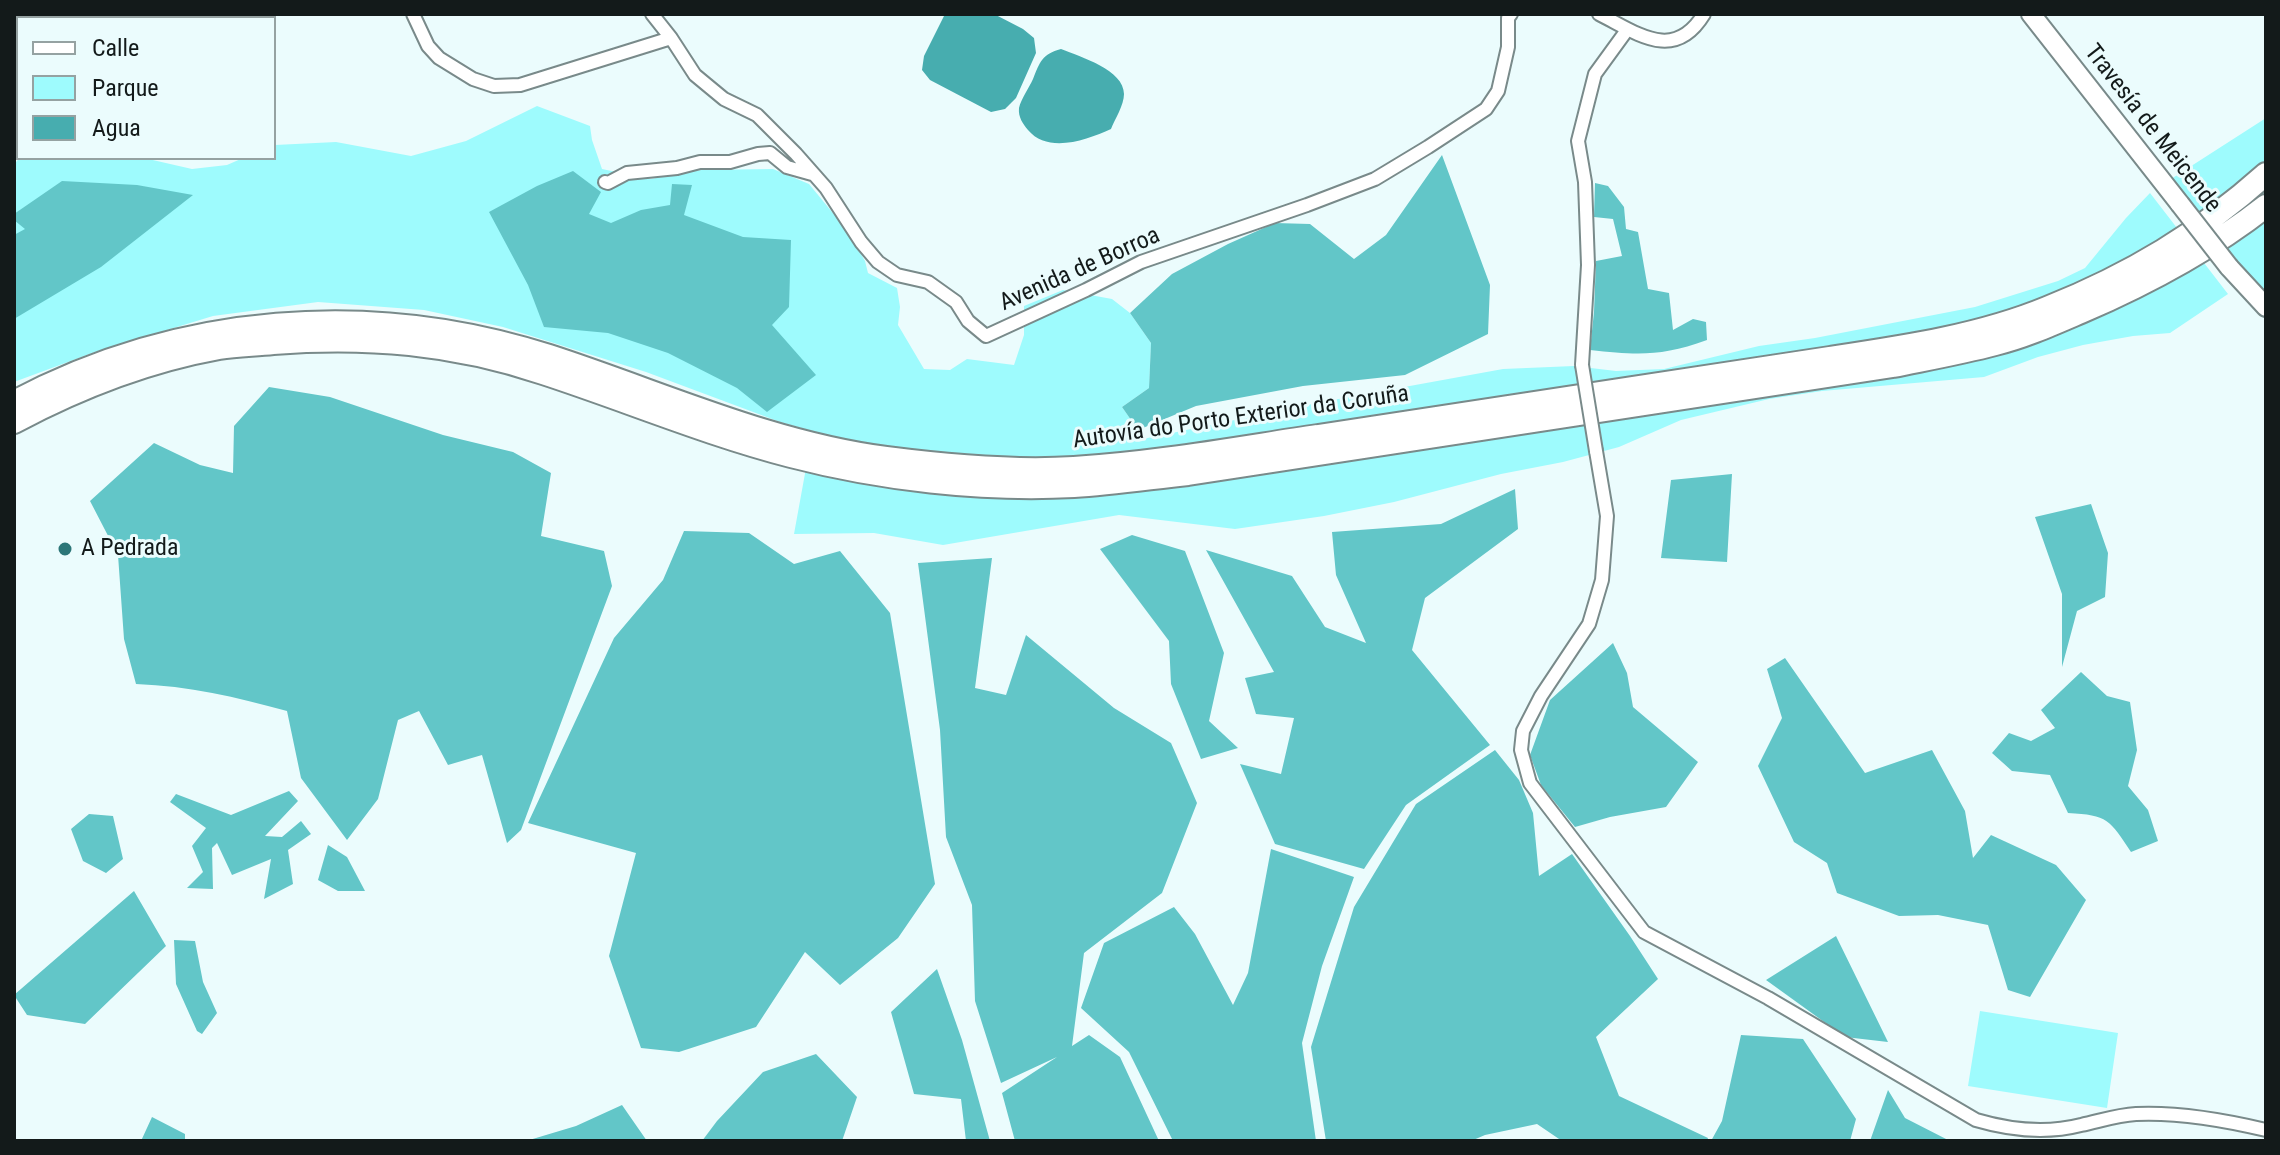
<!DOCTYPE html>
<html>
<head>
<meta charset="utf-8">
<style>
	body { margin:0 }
	#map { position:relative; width:2280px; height:1155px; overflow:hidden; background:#ebfcfd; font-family:"Roboto Condensed",sans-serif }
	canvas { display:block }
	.frame { position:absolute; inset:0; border:16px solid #131a1a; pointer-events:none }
	.legend { position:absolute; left:16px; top:16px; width:260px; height:144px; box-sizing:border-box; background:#ebfcfd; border:2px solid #95a2a2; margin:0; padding:10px 14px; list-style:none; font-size:24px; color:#131a1a }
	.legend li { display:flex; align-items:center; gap:16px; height:40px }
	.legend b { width:40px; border:2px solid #95a2a2 }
</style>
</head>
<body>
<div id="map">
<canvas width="2280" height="1155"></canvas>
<div class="frame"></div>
<ul class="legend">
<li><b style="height:10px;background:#fff"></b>Calle</li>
<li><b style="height:22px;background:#9efbfd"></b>Parque</li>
<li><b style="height:22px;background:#47adaf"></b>Agua</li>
</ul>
</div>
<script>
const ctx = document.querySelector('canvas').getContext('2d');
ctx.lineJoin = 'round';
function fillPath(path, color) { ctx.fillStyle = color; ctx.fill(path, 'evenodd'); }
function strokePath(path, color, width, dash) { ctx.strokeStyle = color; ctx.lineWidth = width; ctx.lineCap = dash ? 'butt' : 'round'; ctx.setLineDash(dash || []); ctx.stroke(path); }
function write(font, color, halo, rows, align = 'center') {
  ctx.font = font + ' "Roboto Condensed",sans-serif'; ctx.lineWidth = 6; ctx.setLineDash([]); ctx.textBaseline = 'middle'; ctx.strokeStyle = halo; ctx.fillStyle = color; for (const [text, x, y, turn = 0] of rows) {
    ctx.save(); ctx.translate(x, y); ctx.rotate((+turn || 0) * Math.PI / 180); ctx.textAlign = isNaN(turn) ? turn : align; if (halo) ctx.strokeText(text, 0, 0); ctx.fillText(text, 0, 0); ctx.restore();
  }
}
fillPath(new Path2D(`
	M 537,106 L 590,126 L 592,140 L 602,169 L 650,179 L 701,170 L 773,169 L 809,184 L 846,229 L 865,261 L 868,273 L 897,288 L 900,307 L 898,325 L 924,369 L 950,370 L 967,359 L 1014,365 L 1024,335 L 1024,306 L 1063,290 L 1112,299 L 1130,313 L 1151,343 L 1149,388 L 1122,407 L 1138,430 L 1138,440 L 1322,402 L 1503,369 L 1574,366 L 1616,371 L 1664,369 L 1759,346 L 1815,338 L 1975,307 L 2058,281 L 2085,268 L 2126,218 L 2150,193 L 2228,294 L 2170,333 L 2133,336 L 2083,345 L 2038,357 L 1984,377 L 1822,391 L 1769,399 L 1681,420 L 1619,447 L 1563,462 L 1501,474 L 1394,502 L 1324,516 L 1235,529 L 1119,515 L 943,545 L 874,533 L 794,534 L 806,468 L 823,434 L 780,422 L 646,372 L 503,327 L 424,310 L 318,302 L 213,316 L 95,352 L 14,382 L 14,165 L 19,158 L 144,158 L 192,169 L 227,165 L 243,158 L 274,158 L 275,145 L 336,142 L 411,156 L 466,141 Z
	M 2266,118 L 2266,296 L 2237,263 L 2171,179 Z
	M 1980,1011 L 2118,1033 L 2107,1108 L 1968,1086 Z`), '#9efbfd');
fillPath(new Path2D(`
	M 1442,155 L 1490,285 L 1488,334 L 1405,375 L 1303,386 L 1196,406 L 1138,430 L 1122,407 L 1149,388 L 1151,343 L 1130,313 L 1172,274 L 1228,244 L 1275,223 L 1310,224 L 1354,259 L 1386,235 Z
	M 573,171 L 601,192 L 589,214 L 611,223 L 641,210 L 670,205 L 672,184 L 692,185 L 684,215 L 743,237 L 791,240 L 789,307 L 772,325 L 816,375 L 767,412 L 737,388 L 668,353 L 608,333 L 544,327 L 528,285 L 489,212 L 537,186 Z
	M 62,181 L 137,185 L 193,195 L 101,267 L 14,319 L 14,235 L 25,229 L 14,220 L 14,214 Z
	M 1595,183 L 1608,186 L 1624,207 L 1626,229 L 1638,232 L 1648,289 L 1669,293 L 1673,330 L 1693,319 L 1706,322 L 1707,340 C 1660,357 1637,355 1590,350 L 1594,312 L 1596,261 L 1622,256 L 1613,219 L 1594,217 Z
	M 269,387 L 330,397 L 443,435 L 513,452 L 551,473 L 541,536 L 604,551 L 612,586 L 521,830 L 507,843 L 482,755 L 448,765 L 419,711 L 398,720 L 378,799 L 347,840 L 301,778 L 287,711 C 236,697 189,686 136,684 L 124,639 L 118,555 L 90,501 L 154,443 L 200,465 L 233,473 L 234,426 Z
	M 1732,474 L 1727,562 L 1661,558 L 1671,480 Z
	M 1515,489 L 1518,529 L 1425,598 L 1412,650 L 1490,745 L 1406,805 L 1364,869 L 1275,844 L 1240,764 L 1281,774 L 1294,718 L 1256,714 L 1245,678 L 1274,672 L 1206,550 L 1292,576 L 1325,627 L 1366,643 L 1336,575 L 1332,532 L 1441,524 Z
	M 2091,504 L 2108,553 L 2105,597 L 2077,611 L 2062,667 L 2062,594 L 2035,517 Z
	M 684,531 L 749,533 L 794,564 L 840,551 L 890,613 L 935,884 L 898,938 L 840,985 L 805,952 L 756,1027 L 679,1052 L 641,1048 L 609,956 L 636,853 L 528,823 L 614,638 L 663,580 Z
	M 1132,535 L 1185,551 L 1224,653 L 1209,721 L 1238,748 L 1201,759 L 1171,684 L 1169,641 L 1100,549 Z
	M 992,558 L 975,688 L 1006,695 L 1026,635 L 1114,708 L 1171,743 L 1197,803 L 1162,893 L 1084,953 L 1072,1046 L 1089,1035 L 1120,1057 L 1159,1141 L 1015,1141 L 1002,1093 L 1057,1057 L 1001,1083 L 975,1001 L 972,905 L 946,837 L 940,730 L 918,563 Z
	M 1613,643 L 1627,673 L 1633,707 L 1698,762 L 1666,807 L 1610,817 L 1575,827 L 1541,785 L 1530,755 L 1550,700 Z
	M 1785,658 L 1865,773 L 1932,750 L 1965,811 L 1973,858 L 1991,835 L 2056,865 L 2086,900 L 2030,997 L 2008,990 L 1988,925 L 1938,915 L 1899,916 L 1837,893 L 1827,863 L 1794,842 L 1758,766 L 1782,718 L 1767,669 Z
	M 2081,672 L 2107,696 L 2130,702 L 2137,750 L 2128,786 L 2148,810 L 2158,841 L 2131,852 C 2110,820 2108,815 2068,813 L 2050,775 L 2012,771 L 1992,753 L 2009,733 L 2031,741 L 2055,728 L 2041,710 Z
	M 1495,750 L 1519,780 L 1533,813 L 1539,876 L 1572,854 L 1630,936 L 1658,979 L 1596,1037 L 1619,1096 L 1708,1138 L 1707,1141 L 1562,1141 L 1537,1124 L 1485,1135 L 1471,1141 L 1326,1141 L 1311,1047 L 1354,907 L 1416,804 Z
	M 289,791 L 298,801 L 265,836 L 282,837 L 301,821 L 311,834 L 288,850 L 293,884 L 264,899 L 271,859 L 232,875 L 217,843 L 212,848 L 213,889 L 187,888 L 203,872 L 192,846 L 206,828 L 170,802 L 176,794 L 231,815 Z
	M 89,814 L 113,816 L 123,859 L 106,873 L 83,861 L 71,829 Z
	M 328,845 L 347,857 L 365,891 L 338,891 L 318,880 Z
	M 1271,849 L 1354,877 L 1322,966 L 1302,1043 L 1316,1141 L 1173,1141 L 1129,1052 L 1081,1008 L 1104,943 L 1174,907 L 1195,934 L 1233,1005 L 1248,973 Z
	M 134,891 L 166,946 L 85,1024 L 27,1015 L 14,995 Z
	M 1836,936 L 1888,1042 L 1845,1037 L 1766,980 Z
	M 174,940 L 195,941 L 203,982 L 217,1013 L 202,1034 L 197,1031 L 176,984 Z
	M 937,969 L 962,1040 L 990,1141 L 966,1141 L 961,1099 L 914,1094 L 891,1012 Z
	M 1741,1035 L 1803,1039 L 1856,1119 L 1850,1141 L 1711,1141 L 1722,1121 Z
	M 816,1054 L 857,1097 L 842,1141 L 702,1141 L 717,1121 L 763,1072 Z
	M 1888,1090 L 1905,1118 L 1950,1141 L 1870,1141 Z
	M 622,1105 L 647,1141 L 526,1141 L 576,1126 Z
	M 152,1117 L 185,1134 L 185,1141 L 141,1141 Z`), '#62c6c8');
fillPath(new Path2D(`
	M 945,14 L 994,14 L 1023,29 L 1034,38 L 1036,53 L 1016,98 L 1005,109 L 991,112 L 930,80 L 922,70 L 924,56 Z
	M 1061,49 C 1081,57 1124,70 1124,94 C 1124,105 1115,119 1111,129 C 1087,140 1048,154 1028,130 C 1023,124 1018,117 1019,108 C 1021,99 1029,88 1033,79 C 1040,62 1042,54 1061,49 Z`), '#47adaf');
const minor = new Path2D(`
	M 413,14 L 428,46 L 439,58 L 473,79 L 494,86 L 520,85 L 671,38
	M 652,14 L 671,38 L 695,75 L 724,99 L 757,115 L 796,154 L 826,188 L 861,242 L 878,262 L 897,275 L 928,282 L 956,302 L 968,321 L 986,336 L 1086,290 L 1141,262 L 1307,205 L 1375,179 L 1428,147 L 1486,109 L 1498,91 L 1508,47 L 1508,18 L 1511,14
	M 1599,14 C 1637,33 1674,63 1704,14
	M 605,182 L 608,183 L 627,173 L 677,168 L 700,162 L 730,162 L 758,154 L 770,153 L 787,167 L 812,174
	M 1582,365 L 1588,265 L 1585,182 L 1578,141 L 1595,74 L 1627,30
	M 1596,451 L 1607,516 L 1602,580 L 1589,624 L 1541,696 L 1523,731 L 1521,750 L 1530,783 L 1644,932 L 1768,998 L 1976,1120 C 2010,1130 2046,1134 2081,1125 C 2100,1121 2117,1115 2136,1114 C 2179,1112 2224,1120 2266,1130`);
const secondary = new Path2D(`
	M 2031,14 L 2180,204
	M 2229,267 L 2266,307`);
const motorway = new Path2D(`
	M 14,402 C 179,314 371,299 549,356 C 660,392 770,443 886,458 C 948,466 1012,472 1074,468 C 1156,463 1237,448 1318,436 C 1423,420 1528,404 1632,388 C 1698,378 1764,368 1830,358 C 1903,347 1979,336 2047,308 C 2130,275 2200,233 2266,174
	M 14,422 C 78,388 147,361 219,348 C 237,345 255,345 273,343 C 368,336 453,343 543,373 C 626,400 706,434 791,456 C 879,479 982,491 1074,486 C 1112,484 1150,478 1188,474 L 1893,366 C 1927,359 1961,353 1995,344 C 2024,337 2053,324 2081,312 C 2146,284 2210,250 2266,206`);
strokePath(minor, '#798a8a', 16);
strokePath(secondary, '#798a8a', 22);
strokePath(motorway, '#798a8a', 26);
strokePath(minor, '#fff', 12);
strokePath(secondary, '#fff', 18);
strokePath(motorway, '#fff', 22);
const minorBridge = new Path2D(`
	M 1582,365 L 1596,451`);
const secondaryBridge = new Path2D(`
	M 2180,204 L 2229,267`);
strokePath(minorBridge, '#798a8a', 16, []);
strokePath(secondaryBridge, '#798a8a', 22, []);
strokePath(minorBridge, '#fff', 12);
strokePath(secondaryBridge, '#fff', 18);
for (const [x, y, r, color] of [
	[65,549,8,"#2c7678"]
]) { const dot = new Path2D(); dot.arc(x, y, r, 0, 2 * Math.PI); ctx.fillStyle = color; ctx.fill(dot); strokePath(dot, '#ebfcfd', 3); }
write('24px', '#131a1a', '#ebfcfd', [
	["Travesía de Meicende",2152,129,52],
	["Avenida de Borroa",1080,270,-24],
	["Autovía do Porto Exterior da Coruña",1241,418,-8]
]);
write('24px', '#131a1a', '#ebfcfd', [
	["A Pedrada",81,549]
], 'left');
</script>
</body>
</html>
